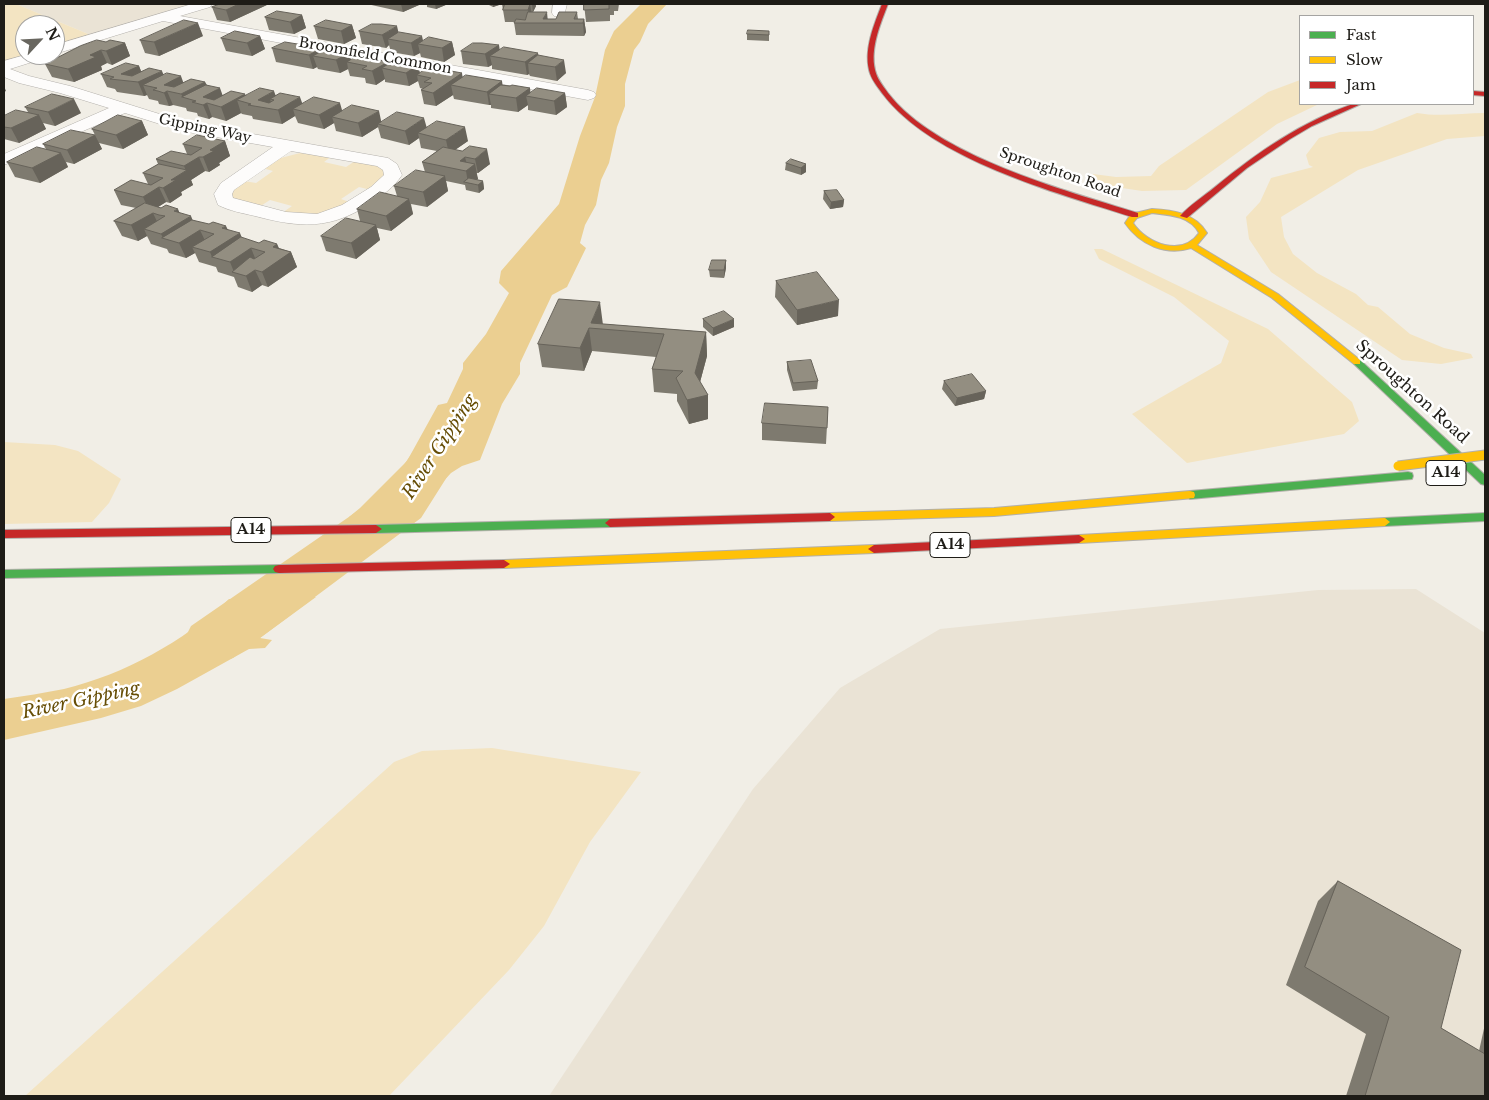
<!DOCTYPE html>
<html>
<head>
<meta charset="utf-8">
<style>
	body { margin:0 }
	#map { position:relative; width:1489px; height:1100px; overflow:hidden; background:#f1eee6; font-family:"Libre Baskerville",serif }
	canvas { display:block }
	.frame { position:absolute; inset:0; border:5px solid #1e1c17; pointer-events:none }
	.legend { position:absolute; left:1299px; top:15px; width:175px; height:90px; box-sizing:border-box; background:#fff; border:1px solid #a5a4a2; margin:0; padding:6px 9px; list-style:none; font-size:15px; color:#1e1c17 }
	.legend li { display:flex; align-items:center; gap:10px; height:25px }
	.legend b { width:25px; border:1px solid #a5a4a2 }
	.north { position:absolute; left:15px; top:15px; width:50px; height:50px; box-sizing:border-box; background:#fff; border:1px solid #a5a4a2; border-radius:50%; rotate:65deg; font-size:14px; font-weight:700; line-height:20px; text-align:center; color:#1e1c17 }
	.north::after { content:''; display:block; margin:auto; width:18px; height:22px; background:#68665f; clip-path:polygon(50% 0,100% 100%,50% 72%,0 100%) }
</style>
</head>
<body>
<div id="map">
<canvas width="1489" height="1100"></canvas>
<div class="frame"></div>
<ul class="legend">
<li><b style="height:6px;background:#4caf50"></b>Fast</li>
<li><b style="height:6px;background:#ffc107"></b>Slow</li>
<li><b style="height:6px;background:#c62828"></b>Jam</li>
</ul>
<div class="north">N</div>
</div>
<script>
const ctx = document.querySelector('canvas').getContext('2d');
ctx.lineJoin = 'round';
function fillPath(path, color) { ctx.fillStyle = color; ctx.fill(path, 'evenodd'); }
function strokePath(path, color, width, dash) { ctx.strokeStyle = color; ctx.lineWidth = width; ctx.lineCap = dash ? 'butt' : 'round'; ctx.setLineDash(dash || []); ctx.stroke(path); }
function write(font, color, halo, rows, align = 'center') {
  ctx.font = font + ' "Libre Baskerville",serif'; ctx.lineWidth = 5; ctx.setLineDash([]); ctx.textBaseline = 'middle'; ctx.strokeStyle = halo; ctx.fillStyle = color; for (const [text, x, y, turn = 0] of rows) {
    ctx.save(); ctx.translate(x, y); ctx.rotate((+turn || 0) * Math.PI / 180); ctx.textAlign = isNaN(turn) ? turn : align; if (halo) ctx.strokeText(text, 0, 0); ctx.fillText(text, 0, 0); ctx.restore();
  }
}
fillPath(new Path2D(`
	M 16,4 L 193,4 L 93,36 Z
	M 1416,589 L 1485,633 L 1485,1096 L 549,1096 L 753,789 L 840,688 L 940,629 L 1318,590 Z`), '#eae3d5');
fillPath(new Path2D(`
	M 4,4 L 16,4 L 93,36 L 55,47 L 55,25 L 25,25 L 25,55 L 4,62 Z
	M 1300,80 L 1300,104 L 1319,104 L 1277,124 L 1186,190 L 1142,191 L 1109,186 L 1092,177 L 1093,174 L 1116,177 L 1151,176 L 1159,166 L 1268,92 Z
	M 1417,113 C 1440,117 1462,113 1485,113 L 1485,136 L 1447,139 L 1358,170 L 1281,217 L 1284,237 L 1293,254 L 1317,273 L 1356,294 L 1368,305 L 1378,307 L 1410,334 L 1444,348 L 1471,354 L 1473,358 L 1441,364 L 1402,360 L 1271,272 L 1249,239 L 1246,217 L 1260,202 L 1271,178 L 1313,167 L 1309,165 L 1306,155 L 1319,138 L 1340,132 L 1372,131 Z
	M 300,153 L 332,156 L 324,162 L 346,167 L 355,161 L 377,166 L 384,171 L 384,177 L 371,190 L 359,187 L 341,199 L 352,203 L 325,215 L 282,213 L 292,206 L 270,200 L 259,207 L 232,198 L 231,191 L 244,181 L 256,183 L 273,171 L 262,168 L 277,159 Z
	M 1094,249 L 1102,249 L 1268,329 L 1352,402 L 1359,421 L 1344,434 L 1187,463 L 1132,414 L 1221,363 L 1229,341 L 1174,297 L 1099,259 Z
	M 4,442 L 55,445 L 78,451 L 121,479 L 109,503 L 92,522 L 4,524 Z
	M 492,748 L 641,772 L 590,842 L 544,926 L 509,970 L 389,1096 L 25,1096 L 394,762 L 422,751 Z`), '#f3e4c2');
fillPath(new Path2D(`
	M 641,4 L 667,4 L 648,24 L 640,42 L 634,50 L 625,84 L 625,106 L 617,127 L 609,163 L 601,180 L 596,205 L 585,225 L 580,243 L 586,248 L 567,287 L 552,295 L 520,363 L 520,374 L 502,404 L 480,460 L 462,466 L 451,473 L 428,498 L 407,516 L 349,517 L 360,508 L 407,461 L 438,405 L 447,403 L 463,369 L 463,363 L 486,334 L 509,293 L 499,283 L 501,271 L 559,204 L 580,136 L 595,97 L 605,50 L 614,31 Z
	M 316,597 L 260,638 L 272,640 L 265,648 L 249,649 L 177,689 L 141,706 L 101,718 L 4,740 L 4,699 C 24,696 44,693 64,689 C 125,674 183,642 229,599 Z`), '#ebcf91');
fillPath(new Path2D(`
	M 434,442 L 451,446 L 459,458 L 421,518 L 233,658 L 212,665 L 191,658 L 183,642 L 191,626 L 385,492 L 417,446 Z`), '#ebcf91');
const street = new Path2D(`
	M 192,4 L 212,4 L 210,7 L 180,16 L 588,90 L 594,92 L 596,95 L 594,98 L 588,100 L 163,21 L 55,54 L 55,45 Z
	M 553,4 L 567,4 L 564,16 L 554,16 L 552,13 Z
	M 25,55 L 47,55 L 45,58 L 10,69 L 29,76 L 70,86 L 185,122 L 388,158 L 397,164 L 402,175 C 394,187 383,195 371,203 C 331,230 300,228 255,216 C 242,213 230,211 218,205 L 214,194 L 221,183 L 273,147 L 182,131 L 125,113 L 4,165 L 4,154 L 109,108 L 60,93 L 19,83 L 4,77 L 4,61 ZM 291,151 L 377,166 L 383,170 L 384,175 L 371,187 L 342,205 L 317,214 L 286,212 L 233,198 L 232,194 L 234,190 Z`);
const fast = new Path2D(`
	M 1357,359 L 1360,360 L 1485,475 L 1485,485 L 1481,484 L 1354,364 L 1354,360 Z
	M 1408,472 L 1412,473 L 1413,476 L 1412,479 L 1190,499 L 1185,495 L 1190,491 Z
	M 1485,513 L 1485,521 L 1385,526 L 1380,522 L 1385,518 Z
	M 610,519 L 615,523 L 610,527 L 376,533 L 370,529 L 376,525 Z
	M 279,565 L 283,566 L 285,569 L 283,572 L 279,573 L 4,578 L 4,570 Z`);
const slow = new Path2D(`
	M 1152,209 C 1173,210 1195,213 1207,233 L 1197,245 L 1278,294 L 1360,360 L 1360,364 L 1354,364 L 1272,298 L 1191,248 C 1166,256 1140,245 1125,223 L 1131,214 ZM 1152,213 C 1170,215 1190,216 1199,233 C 1182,257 1147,244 1133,223 L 1137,218 Z
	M 1190,491 L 1194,492 L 1195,495 L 1194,498 L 994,516 L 830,521 L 825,517 L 830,513 L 994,508 Z
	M 1385,518 L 1390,522 L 1385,526 L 1079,543 L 1073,539 L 1079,535 Z
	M 874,545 L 880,549 L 874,553 L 504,568 L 498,564 L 504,560 Z`);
const jam = new Path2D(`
	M 882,4 L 888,4 C 880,25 870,48 875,70 C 877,79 883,86 888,93 C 936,156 1064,190 1138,213 L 1138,217 L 1132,217 C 1055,192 932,160 882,93 C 877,86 871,79 869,70 C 864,48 874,25 882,4 Z
	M 1473,91 L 1485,92 L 1485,96 L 1473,95 Z
	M 1353,104 L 1361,104 L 1312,126 L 1290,139 L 1247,168 L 1187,218 L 1180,216 C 1190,205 1204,196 1215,187 C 1258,152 1301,122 1353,104 Z
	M 830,513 L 835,517 L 830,521 L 610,527 L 605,523 L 610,519 Z
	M 376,525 L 382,529 L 376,533 L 4,538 L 4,530 Z
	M 1079,535 L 1085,539 L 1079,543 L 874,553 L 868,549 L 874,545 Z
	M 504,560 L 510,564 L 504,568 L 279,573 L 275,572 L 273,569 L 275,566 L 279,565 Z`);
strokePath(street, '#b3b0ab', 1);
strokePath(fast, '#b3b0ab', 2);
strokePath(slow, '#b3b0ab', 2);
strokePath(jam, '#b3b0ab', 2);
fillPath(street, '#fdfcfb');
fillPath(fast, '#4caf50');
fillPath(slow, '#ffc107');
fillPath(jam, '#c62828');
const slowBridge = new Path2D(`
	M 1398,466 L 1485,455`);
strokePath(slowBridge, '#b3b0ab', 11, []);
strokePath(slowBridge, '#ffc107', 9);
fillPath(new Path2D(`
	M 220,4 L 269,4 L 230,22 L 217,20 L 212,7 Z
	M 367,4 L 418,4 L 419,5 L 403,12 Z
	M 427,4 L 448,4 L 436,9 L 427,7 Z
	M 487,4 L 535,4 L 536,6 L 533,12 L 548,19 L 556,19 L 577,12 L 578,19 L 584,19 L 586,32 L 584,36 L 516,35 L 514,22 L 505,22 L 502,4 L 493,7 Z
	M 584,4 L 619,4 L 618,11 L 614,11 L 614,15 L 610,15 L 610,21 L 586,22 Z
	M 302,15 L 306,28 L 294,34 L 269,30 L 265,17 Z
	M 352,25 L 356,38 L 344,44 L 318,39 L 314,26 Z
	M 359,31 L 398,33 L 423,41 L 452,42 L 455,55 L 444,62 L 421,57 L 420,53 L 414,56 L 391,52 L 389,45 L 386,48 L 362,44 Z
	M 769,31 L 769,41 L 747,40 L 747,34 Z
	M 203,36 L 159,56 L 145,53 L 140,40 Z
	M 260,36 L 265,49 L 252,56 L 226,51 L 221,38 Z
	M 106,42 L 125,43 L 130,56 L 112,65 L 107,63 L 101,66 L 102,70 L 74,82 L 52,77 L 45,64 Z
	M 499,45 L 499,50 L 538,55 L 566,73 L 557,81 L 530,76 L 529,74 L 527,75 L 492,69 L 492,65 L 488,67 L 463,64 L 461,51 Z
	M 272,48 L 323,50 L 349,53 L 351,60 L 389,64 L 418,65 L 420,73 L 462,73 L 462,77 L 502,81 L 502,85 L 530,88 L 530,93 L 565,93 L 567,107 L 556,115 L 528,110 L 528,105 L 518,112 L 491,108 L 491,105 L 489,105 L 454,99 L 453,95 L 436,106 L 424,104 L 421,90 L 423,89 L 420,88 L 418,81 L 409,86 L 385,82 L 385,79 L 376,85 L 366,83 L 365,78 L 350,76 L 348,69 L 340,73 L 318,69 L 317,67 L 313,69 L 276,62 Z
	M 139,66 L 141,71 L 164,75 L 184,83 L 205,82 L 207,85 L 222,95 L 276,95 L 302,103 L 342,111 L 382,122 L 426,127 L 468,141 L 455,150 L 490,164 L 478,173 L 476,173 L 478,179 L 476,180 L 483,181 L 484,189 L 479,193 L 466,190 L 465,185 L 446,181 L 448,191 L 427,207 L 411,204 L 413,214 L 391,231 L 377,228 L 380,240 L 356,259 L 326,251 L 321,236 L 360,221 L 357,209 L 397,196 L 394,186 L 425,172 L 422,162 L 437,151 L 421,148 L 419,138 L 409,145 L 381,138 L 378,127 L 362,137 L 336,131 L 334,123 L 324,129 L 298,123 L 295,116 L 282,124 L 253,119 L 252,116 L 242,114 L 241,113 L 226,121 L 212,117 L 209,119 L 198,116 L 197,113 L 187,111 L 186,108 L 173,105 L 169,106 L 159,104 L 158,101 L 149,99 L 147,95 L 144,96 L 117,92 L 115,89 L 107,87 L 101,74 Z
	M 25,107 L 81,113 L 55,126 L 43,123 L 46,129 L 19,143 L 4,139 L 4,116 L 28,112 Z
	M 142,121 L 148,135 L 123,149 L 99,143 L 102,149 L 74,164 L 66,162 L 68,167 L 40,183 L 15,177 L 7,162 L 46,149 L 43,144 L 95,135 L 92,129 Z
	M 225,141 L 230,156 L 219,163 L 220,165 L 209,172 L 205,171 L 191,180 L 193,185 L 181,192 L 182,195 L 170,203 L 166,202 L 158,207 L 180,213 L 192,220 L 228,230 L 241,238 L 259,243 L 277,244 L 279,248 L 291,252 L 297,267 L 268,287 L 262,285 L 252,292 L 238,287 L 234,277 L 218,272 L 216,267 L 199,262 L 195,253 L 186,258 L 169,253 L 167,249 L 151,244 L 147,236 L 138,241 L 122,236 L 114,221 L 136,208 L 121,205 L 114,190 L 148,184 L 143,173 L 158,164 L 156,159 L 187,154 L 183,144 Z
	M 786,163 L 806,164 L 806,172 L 801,175 L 785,170 Z
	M 824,191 L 844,200 L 843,207 L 830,209 L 823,199 Z
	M 726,260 L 726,268 L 724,278 L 710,277 L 709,270 Z
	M 776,281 L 838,316 L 797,325 L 775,297 Z
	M 559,299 L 603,324 L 706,332 L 707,356 L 700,382 L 708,395 L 708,419 L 689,424 L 677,401 L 677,394 L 654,392 L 652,369 L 656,357 L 592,351 L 584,371 L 542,367 L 538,344 Z
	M 703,319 L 734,327 L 713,336 L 703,327 Z
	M 787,362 L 818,381 L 817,389 L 793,391 L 787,370 Z
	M 944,381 L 986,391 L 984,399 L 955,406 L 942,389 Z
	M 828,407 L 826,444 L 762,440 L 762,423 Z
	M 1338,881 L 1441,1028 L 1479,1051 L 1485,1024 L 1485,1096 L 1346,1096 L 1366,1034 L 1286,985 L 1318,901 Z`), '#7e7a6f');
fillPath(new Path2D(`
	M 239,4 L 269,4 L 230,22 L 226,10 Z
	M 401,4 L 418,4 L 419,5 L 403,12 Z
	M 435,4 L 448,4 L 436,9 Z
	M 493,4 L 502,4 L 493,7 Z
	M 530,4 L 532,16 L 529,22 L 528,10 Z
	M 532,4 L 535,4 L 536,6 L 533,12 Z
	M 547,12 L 548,23 L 543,19 Z
	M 302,15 L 306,28 L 294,34 L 290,22 Z
	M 584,19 L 586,32 L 584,36 L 583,23 Z
	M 198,23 L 203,36 L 159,56 L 154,42 Z
	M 352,25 L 356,38 L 344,44 L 341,31 Z
	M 397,26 L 400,39 L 388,39 L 389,45 L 386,48 L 382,35 Z
	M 260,36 L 265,49 L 252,56 L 247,43 Z
	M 422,36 L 424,45 L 418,44 L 420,53 L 414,56 L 411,43 Z
	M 452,42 L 455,55 L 444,62 L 442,48 Z
	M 125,43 L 130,56 L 112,65 L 106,51 Z
	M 499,45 L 501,58 L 490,56 L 492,65 L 488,67 L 485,54 Z
	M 322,48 L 325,58 L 313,56 L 317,67 L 313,69 L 309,55 Z
	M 101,50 L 107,63 L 101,66 L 102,70 L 74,82 L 68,69 L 90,55 Z
	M 349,53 L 352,63 L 347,62 L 348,69 L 340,73 L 336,60 Z
	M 538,53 L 540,65 L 528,63 L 529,74 L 527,75 L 525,62 Z
	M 564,60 L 566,73 L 557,81 L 555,67 Z
	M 388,62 L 390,70 L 382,68 L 385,79 L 376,85 L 372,71 Z
	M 418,65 L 420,75 L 417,75 L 418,81 L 409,86 L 406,73 Z
	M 139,66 L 144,79 L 121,74 Z
	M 162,71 L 167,83 L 181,76 L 186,90 L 167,91 L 173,105 L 169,106 L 164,93 L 157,88 L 143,85 L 147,95 L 144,96 L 138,82 Z
	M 462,73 L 464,87 L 451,85 L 453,95 L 436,106 L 433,93 Z
	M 502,81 L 504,95 L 489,94 L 491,105 L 489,105 L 487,92 Z
	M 205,82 L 210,93 L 220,88 L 225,102 L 207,103 L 212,117 L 209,119 L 203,105 L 196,101 L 183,97 L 181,94 Z
	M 4,86 L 6,91 L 4,92 Z
	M 530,88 L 531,97 L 526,96 L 528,105 L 518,112 L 516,98 Z
	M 274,91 L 279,105 L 274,100 L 270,99 L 273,108 L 258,100 Z
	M 565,93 L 567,107 L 556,115 L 554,101 Z
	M 245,94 L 248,103 L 237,100 L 241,113 L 226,121 L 221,107 Z
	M 300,97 L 305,111 L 293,109 L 295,116 L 282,124 L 278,110 Z
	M 74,99 L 81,113 L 55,126 L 48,112 Z
	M 340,103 L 344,117 L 332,117 L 334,123 L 324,129 L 319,115 Z
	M 379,111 L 382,125 L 378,124 L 378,127 L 362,137 L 358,123 Z
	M 39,115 L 46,129 L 19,143 L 11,128 Z
	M 424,118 L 428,132 L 418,133 L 419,138 L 409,145 L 405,131 Z
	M 142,121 L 148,135 L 123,149 L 116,135 Z
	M 465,127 L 468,141 L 449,154 L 446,140 Z
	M 95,135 L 102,149 L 74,164 L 67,150 Z
	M 225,141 L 230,156 L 219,163 L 220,165 L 209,172 L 203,157 L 210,150 Z
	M 487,149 L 490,164 L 478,173 L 475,159 Z
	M 61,153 L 68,167 L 40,183 L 32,168 Z
	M 199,157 L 205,171 L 191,180 L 193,185 L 181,192 L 182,195 L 170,203 L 163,188 L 171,180 L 186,171 L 184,166 Z
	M 465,157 L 468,169 L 475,164 L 478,179 L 471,184 L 468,183 L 466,171 L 460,161 Z
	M 806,164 L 806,172 L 801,175 L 801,168 Z
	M 445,176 L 448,191 L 427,207 L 423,192 Z
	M 483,181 L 484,189 L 479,193 L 478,185 Z
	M 159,187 L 166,202 L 150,212 L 143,197 Z
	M 409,199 L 413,214 L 391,231 L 386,216 Z
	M 844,200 L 843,207 L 830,209 L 831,202 Z
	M 178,209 L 183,221 L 191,216 L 197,231 L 163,238 L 161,234 L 174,211 Z
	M 153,213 L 160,228 L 144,229 L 147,236 L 138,241 L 131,225 Z
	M 376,225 L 380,240 L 356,259 L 351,243 Z
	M 226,226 L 232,238 L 240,233 L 246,248 L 212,257 L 210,252 L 222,228 Z
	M 200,230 L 207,245 L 192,247 L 195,253 L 186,258 L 179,243 Z
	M 277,244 L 282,258 L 291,252 L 297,267 L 268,287 L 262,272 L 273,247 Z
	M 251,248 L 257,263 L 234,272 L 230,262 Z
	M 726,260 L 726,268 L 724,278 L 724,270 Z
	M 255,270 L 262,285 L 252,292 L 246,276 Z
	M 839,300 L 838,316 L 797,325 L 797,310 Z
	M 600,302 L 603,325 L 591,323 Z
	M 734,319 L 734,327 L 713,336 L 713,328 Z
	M 589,328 L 592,351 L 584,371 L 580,348 Z
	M 706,332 L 707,356 L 696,397 L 695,373 Z
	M 986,391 L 984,399 L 955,406 L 957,398 Z
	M 708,395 L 708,419 L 689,424 L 687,400 Z`), '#67635a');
const building = new Path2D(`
	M 220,4 L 239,4 L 226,10 L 212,7 Z
	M 505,4 L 530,4 L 528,10 L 503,10 Z
	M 584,4 L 609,4 L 609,9 L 584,10 Z
	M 277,11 L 302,15 L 290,22 L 265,17 Z
	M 528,12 L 547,12 L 543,19 L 556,19 L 559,12 L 577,12 L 574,19 L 584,19 L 583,23 L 514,23 L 516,19 L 525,20 Z
	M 184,20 L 198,23 L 154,42 L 140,40 Z
	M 326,20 L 352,25 L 341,31 L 314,26 Z
	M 372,24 L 381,24 L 397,26 L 382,35 L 359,31 Z
	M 748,30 L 769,31 L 769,35 L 747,34 Z
	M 235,31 L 260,36 L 247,43 L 221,38 Z
	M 399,32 L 422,36 L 411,43 L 388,39 Z
	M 429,37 L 452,42 L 442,48 L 418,44 Z
	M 97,40 L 106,42 L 110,40 L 125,43 L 106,51 L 101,50 L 90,55 L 96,57 L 68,69 L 45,64 L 80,46 Z
	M 285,42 L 322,48 L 309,55 L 272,48 Z
	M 473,43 L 482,43 L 499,45 L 485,54 L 461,51 Z
	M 504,47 L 538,53 L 525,62 L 490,56 Z
	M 326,49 L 349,53 L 336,60 L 313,56 Z
	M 359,55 L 388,62 L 372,71 L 362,69 L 367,66 L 347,62 Z
	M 538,55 L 564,60 L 555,67 L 528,63 Z
	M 394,61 L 418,65 L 406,73 L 382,68 Z
	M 126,63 L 139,66 L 121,74 L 132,76 L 149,68 L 162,71 L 138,82 L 110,79 L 114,77 L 101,74 Z
	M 429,67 L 462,73 L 433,93 L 421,90 L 432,83 L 424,82 L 431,78 L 417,75 Z
	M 167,73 L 181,76 L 164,85 L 174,87 L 191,79 L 205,82 L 181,94 L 167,91 L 164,93 L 158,91 L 153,90 L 157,88 L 143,85 Z
	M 466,75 L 502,81 L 487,92 L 451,85 Z
	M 206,85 L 220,88 L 203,97 L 214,100 L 231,91 L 245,94 L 221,107 L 207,103 L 203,105 L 192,102 L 196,101 L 182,97 Z
	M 501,85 L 510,86 L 512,85 L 530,88 L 516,98 L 489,94 Z
	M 260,88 L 274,91 L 258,100 L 269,103 L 274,100 L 270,99 L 280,93 L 300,97 L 278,110 L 248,105 L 251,104 L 237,100 Z
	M 537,88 L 565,93 L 554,101 L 526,96 Z
	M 52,94 L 74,99 L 48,112 L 25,107 Z
	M 314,97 L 340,103 L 319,115 L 293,109 Z
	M 352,105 L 379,111 L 358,123 L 332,117 Z
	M 16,110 L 39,115 L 11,128 L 4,127 L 4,116 Z
	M 397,112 L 424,118 L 405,131 L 378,124 Z
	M 118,115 L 142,121 L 116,135 L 92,129 Z
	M 437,121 L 465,127 L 446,140 L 418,133 Z
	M 71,130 L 95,135 L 67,150 L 43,144 Z
	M 197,135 L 225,141 L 210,150 L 214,151 L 203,157 L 199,157 L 184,166 L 156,159 L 171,151 L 191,155 L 202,148 L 183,144 Z
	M 470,146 L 487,149 L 475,159 L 465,157 L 460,161 L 475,164 L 466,171 L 422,162 L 443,147 L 462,151 Z
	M 37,147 L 61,153 L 32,168 L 7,162 Z
	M 791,159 L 806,164 L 801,168 L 786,163 Z
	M 159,164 L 187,170 L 171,180 L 176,180 L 163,188 L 159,187 L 143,197 L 114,190 L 131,180 L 151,185 L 163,178 L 143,173 Z
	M 416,170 L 445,176 L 423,192 L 394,186 Z
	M 469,178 L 483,181 L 478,185 L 464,182 Z
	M 837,190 L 844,200 L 831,202 L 824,191 Z
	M 380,192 L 409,199 L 386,216 L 357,209 Z
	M 145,203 L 161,208 L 166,205 L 178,209 L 174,211 L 191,216 L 161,234 L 144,229 L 165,216 L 159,215 L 153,213 L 131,225 L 114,221 Z
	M 346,218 L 376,225 L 351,243 L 321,236 Z
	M 192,220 L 209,224 L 213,222 L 226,226 L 222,228 L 240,233 L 210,252 L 192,247 L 214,234 L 200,230 L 179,243 L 162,238 Z
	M 241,237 L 259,243 L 264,240 L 277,244 L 273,247 L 291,252 L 262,272 L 255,270 L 246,276 L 232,272 L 250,257 L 254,259 L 265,252 L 251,248 L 230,262 L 212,257 Z
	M 712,260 L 726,260 L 724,270 L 709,270 Z
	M 817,272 L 839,300 L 797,310 L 776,281 Z
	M 559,299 L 600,302 L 591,323 L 706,332 L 695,373 L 708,395 L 687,400 L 676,378 L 683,371 L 652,369 L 664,334 L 589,328 L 580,348 L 538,344 Z
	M 724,311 L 734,319 L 713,328 L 703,319 Z
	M 811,360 L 818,381 L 793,383 L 787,362 Z
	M 972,374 L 986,391 L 957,398 L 944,381 Z
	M 765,403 L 828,407 L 827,428 L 762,423 Z
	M 1338,881 L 1461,950 L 1441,1028 L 1485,1054 L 1485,1096 L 1365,1096 L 1389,1017 L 1305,967 Z`);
fillPath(building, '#938e81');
strokePath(building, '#67635a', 1);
write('14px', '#1e1c17', '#fff', [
	["Broomfield Common",375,56,10],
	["Gipping Way",205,129,12],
	["Sproughton Road",1060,173,19]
]);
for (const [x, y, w] of [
	[1446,473,40],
	[251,530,40],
	[950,545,40]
]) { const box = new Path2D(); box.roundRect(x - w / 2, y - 12.5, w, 25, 4); ctx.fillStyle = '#fff'; ctx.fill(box); strokePath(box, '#1e1c17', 1); }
write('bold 15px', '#1e1c17', null, [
	["A14",1446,473],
	["A14",251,530],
	["A14",950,545]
]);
write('16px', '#1e1c17', '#fff', [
	["Sproughton Road",1412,392,42]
]);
write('italic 18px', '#664d05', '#fff', [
	["River Gipping",440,447,-57],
	["River Gipping",81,701,-12]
]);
</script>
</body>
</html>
